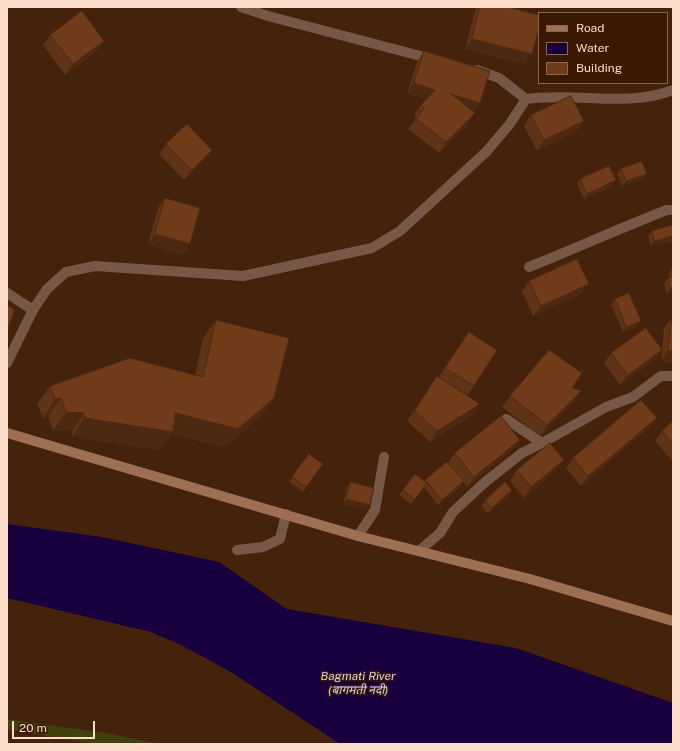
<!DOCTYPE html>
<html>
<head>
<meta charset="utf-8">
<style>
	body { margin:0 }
	#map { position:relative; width:680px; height:751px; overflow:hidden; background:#45220b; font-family:"Public Sans",sans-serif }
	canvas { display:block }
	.frame { position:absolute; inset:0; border:8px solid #fbdcca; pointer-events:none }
	.legend { position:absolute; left:538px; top:12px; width:130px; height:72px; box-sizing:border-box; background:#3a1802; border:1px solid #876652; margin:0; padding:5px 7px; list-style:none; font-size:12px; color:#fbdcca }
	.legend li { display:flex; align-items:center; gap:8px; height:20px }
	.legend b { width:20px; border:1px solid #876652 }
	.scale { position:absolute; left:12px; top:721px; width:83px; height:18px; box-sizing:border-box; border:2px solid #fbdcca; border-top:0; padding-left:5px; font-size:12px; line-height:14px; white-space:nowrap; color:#fbdcca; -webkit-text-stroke:3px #3a1802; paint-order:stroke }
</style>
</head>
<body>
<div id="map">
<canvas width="680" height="751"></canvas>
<div class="frame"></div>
<ul class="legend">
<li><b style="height:5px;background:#9f6f53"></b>Road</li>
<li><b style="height:11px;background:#18003f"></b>Water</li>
<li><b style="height:11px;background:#6f3b18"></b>Building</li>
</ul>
<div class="scale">20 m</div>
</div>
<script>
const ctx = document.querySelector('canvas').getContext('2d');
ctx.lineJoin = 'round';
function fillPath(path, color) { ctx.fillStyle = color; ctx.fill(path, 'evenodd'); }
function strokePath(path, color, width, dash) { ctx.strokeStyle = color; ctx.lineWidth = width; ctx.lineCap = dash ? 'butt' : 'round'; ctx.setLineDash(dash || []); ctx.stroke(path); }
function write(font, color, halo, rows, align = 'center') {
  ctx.font = font + ' "Public Sans","Noto Sans Devanagari",sans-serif'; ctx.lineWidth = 3; ctx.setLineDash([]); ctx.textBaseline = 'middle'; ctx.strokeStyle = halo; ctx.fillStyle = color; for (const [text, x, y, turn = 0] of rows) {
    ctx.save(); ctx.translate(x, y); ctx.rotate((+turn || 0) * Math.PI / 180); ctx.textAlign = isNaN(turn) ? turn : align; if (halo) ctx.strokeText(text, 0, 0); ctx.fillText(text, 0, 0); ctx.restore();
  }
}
fillPath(new Path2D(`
	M 7,719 L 105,733 L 160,744 L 94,744 L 7,729 Z`), '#40420c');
fillPath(new Path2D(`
	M 7,524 L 102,537 L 219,562 L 287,609 L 516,648 L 673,703 L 673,744 L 340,744 L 231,672 L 181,645 L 151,632 L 7,598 Z`), '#18003f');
strokePath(new Path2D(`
	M 237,550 L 263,547 L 280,539 L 286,514`), '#775846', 10);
strokePath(new Path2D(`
	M 241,7 L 268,16 L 432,59
	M 477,70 L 499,78 L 526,99
	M 529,267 C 575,249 620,228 667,210 L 673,210
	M 7,293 L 33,310
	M 506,419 L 542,443 L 606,407 L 633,397 L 661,376 L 673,376
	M 358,536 L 375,510 L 384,457
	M 419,551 L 440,533 L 453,512 L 484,483 L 522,453 L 542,443`), '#775846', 10);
strokePath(new Path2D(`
	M 7,363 L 33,310 L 47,289 L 66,272 L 95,266 L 243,276 L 372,248 L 400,231 L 486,152 L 509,125 L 526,99 C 575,92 626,108 673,90`), '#775846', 10);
strokePath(new Path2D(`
	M 7,433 L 358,536 L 530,579 L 673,621`), '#9f6f53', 10);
fillPath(new Path2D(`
	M 477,7 L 508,7 L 525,64 L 465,49 L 475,11 Z
	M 50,35 L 97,51 L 65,75 L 43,45 Z
	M 424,51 L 480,103 L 474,112 L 468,124 L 439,153 L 408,129 L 416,118 L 414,115 L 421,105 L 426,99 L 407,94 L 417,62 Z
	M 531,115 L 577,131 L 537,151 L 524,126 Z
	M 166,144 L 212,150 L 205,160 L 184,180 L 159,154 Z
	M 621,169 L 647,174 L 643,179 L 622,186 L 617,174 Z
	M 580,179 L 613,186 L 584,199 L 577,184 Z
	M 165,198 L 183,255 L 148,244 L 158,208 Z
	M 673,225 L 673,241 L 651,246 L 648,236 L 652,231 Z
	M 673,268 L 673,292 L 667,294 L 664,283 L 668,278 L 670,278 L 669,273 Z
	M 529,281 L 589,284 L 581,294 L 533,316 L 522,291 Z
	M 615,299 L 641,321 L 637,326 L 623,332 L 611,305 Z
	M 672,318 L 673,362 L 661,361 L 664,328 Z
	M 216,320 L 274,398 L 261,416 L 225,447 L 172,434 L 160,450 L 72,437 L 72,431 L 53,431 L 48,416 L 43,418 L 37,404 L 50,386 L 195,375 L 203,338 Z
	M 469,332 L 474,386 L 467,395 L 473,415 L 430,442 L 407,421 L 437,376 L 439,377 Z
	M 611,353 L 655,360 L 620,385 L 604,363 Z
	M 572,388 L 581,391 L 574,402 L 540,436 L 502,407 L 510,396 Z
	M 673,421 L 673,460 L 672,461 L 655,441 L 662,431 Z
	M 649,428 L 581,486 L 566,468 L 573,458 Z
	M 512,450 L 467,487 L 463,482 L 460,487 L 438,505 L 424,488 L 411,504 L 399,495 L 415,474 L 425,481 L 448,463 L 455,453 Z
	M 309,454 L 323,464 L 303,492 L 289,482 Z
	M 517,470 L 557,470 L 524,498 L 510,481 Z
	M 351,482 L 366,510 L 343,504 L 347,487 Z
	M 512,490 L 509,495 L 488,514 L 481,506 L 485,501 Z`), '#5f3315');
fillPath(new Path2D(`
	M 472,39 L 532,54 L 525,64 L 465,49 Z
	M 104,41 L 97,51 L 65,75 L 73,64 Z
	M 414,83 L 435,90 L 428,100 L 407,94 Z
	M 451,94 L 480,103 L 473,113 Z
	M 475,113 L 468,124 L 439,153 L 446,142 Z
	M 584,121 L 577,131 L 537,151 L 544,140 Z
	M 212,150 L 205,160 L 184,180 L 192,170 Z
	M 647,174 L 643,179 L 622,186 L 626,181 Z
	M 616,180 L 613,186 L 584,199 L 587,194 Z
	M 155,234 L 190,244 L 183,255 L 148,244 Z
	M 673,236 L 673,241 L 651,246 L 654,241 Z
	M 589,284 L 581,294 L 533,316 L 541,306 Z
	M 670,288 L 673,288 L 673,292 L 667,294 Z
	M 641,321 L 637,326 L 623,332 L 626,327 Z
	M 662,350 L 655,360 L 620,385 L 628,375 Z
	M 668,351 L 673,351 L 673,362 L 661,361 Z
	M 581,391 L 574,402 L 540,436 L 547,425 Z
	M 61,398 L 48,416 L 43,418 L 55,399 Z
	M 274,398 L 261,416 L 225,447 L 172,434 L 160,450 L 72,437 L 85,418 Z
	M 480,404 L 473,415 L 430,442 L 437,431 Z
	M 66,412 L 84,413 L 72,431 L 53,431 Z
	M 657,418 L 649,428 L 581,486 L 588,476 Z
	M 520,440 L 512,450 L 467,487 L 474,477 Z
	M 564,460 L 557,470 L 524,498 L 531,487 Z
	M 464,481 L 460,487 L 438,505 L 442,500 Z
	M 512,490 L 509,495 L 488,514 L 492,508 Z
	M 346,499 L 370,505 L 366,510 L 343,504 Z`), '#4e2911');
const building = new Path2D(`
	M 480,7 L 508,7 L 539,15 L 539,28 L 532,54 L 472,39 Z
	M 82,11 L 104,41 L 73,64 L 50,35 Z
	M 424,51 L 490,71 L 480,103 L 451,94 L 475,113 L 446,142 L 416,119 L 424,108 L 421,105 L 435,90 L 414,83 Z
	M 571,96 L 584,121 L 544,140 L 531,115 Z
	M 187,124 L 212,150 L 192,170 L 166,144 Z
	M 642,161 L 647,174 L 626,181 L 621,169 Z
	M 609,166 L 616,180 L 587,194 L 580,179 Z
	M 165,198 L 200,208 L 190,244 L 155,234 Z
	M 673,225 L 673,236 L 654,241 L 652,231 Z
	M 577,259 L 589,284 L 541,306 L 529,281 Z
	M 673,277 L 673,288 L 670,288 L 668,278 Z
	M 629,293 L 641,321 L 626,327 L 615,299 Z
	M 7,305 L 15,310 L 7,331 Z
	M 672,318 L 673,318 L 673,351 L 668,351 Z
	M 216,320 L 289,338 L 274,398 L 238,429 L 175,413 L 173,432 L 85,418 L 84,413 L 66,412 L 61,398 L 55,399 L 50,386 L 130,358 L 203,377 Z
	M 646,328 L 662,350 L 628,375 L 611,353 Z
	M 469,332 L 497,350 L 474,386 L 445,368 Z
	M 549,350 L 582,373 L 572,388 L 581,391 L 547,425 L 510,396 Z
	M 437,376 L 480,404 L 437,431 L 415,411 Z
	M 641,400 L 657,418 L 588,476 L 573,458 Z
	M 501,416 L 520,440 L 474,477 L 455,453 Z
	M 673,421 L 673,444 L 662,431 Z
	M 550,443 L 564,460 L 531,487 L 517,470 Z
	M 309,454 L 323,464 L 306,487 L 292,477 Z
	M 447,462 L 464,481 L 442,500 L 425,480 Z
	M 415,474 L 427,483 L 415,499 L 403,490 Z
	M 351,482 L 374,488 L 370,505 L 346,499 Z
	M 505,482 L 512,490 L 492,508 L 485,501 Z`);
fillPath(building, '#6f3b18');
strokePath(building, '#4e2911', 1);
write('italic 12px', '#d5d0f8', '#3a1802', [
	["Bagmati River",358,676],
	["(बागमती नदी)",358,690]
]);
</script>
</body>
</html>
